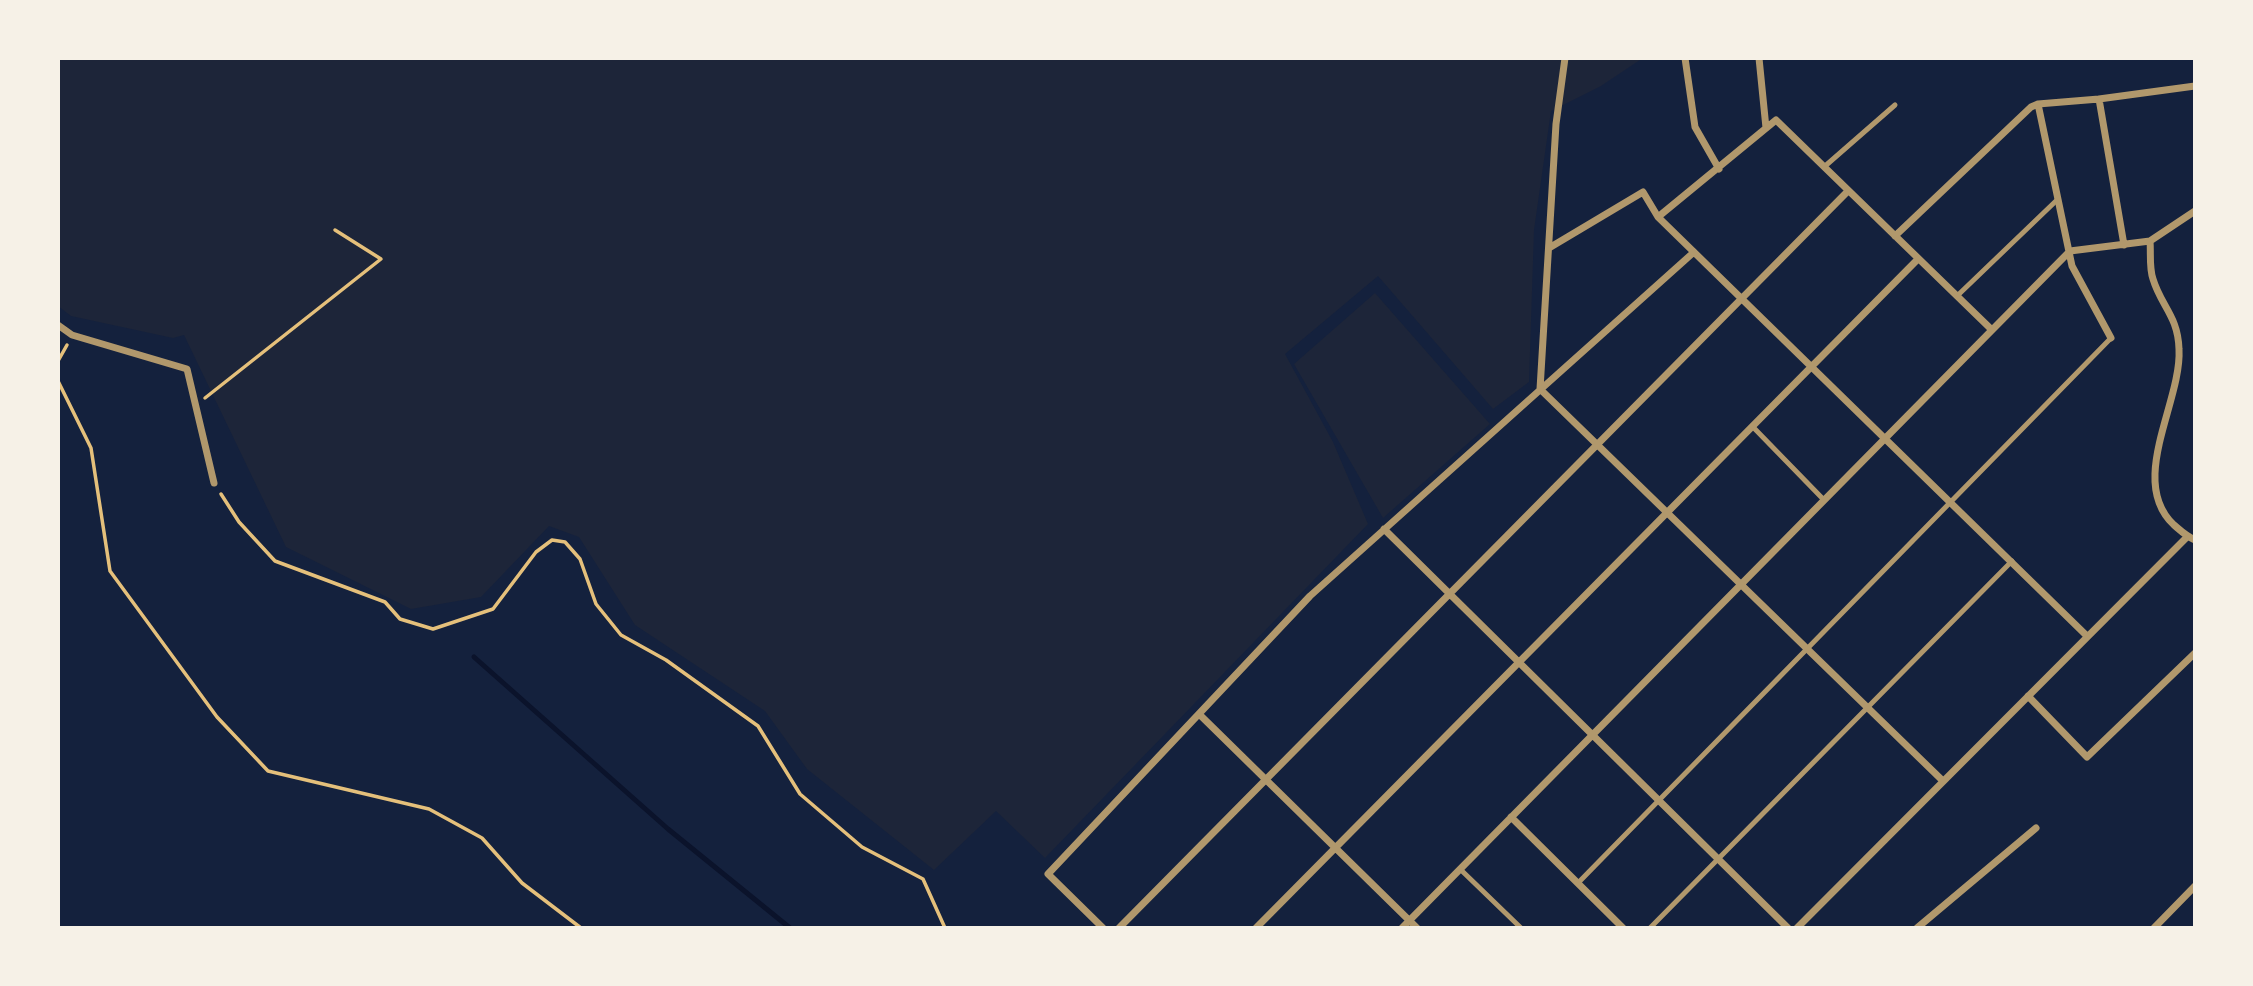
<!DOCTYPE html>
<html>
<head>
<meta charset="utf-8">
<style>
	body { margin:0 }
	#map { position:relative; width:2253px; height:986px; overflow:hidden; background:#14213d; font-family:"Asap Condensed",sans-serif }
	canvas { display:block }
	.frame { position:absolute; inset:0; border:60px solid #f6f1e7; pointer-events:none }
</style>
</head>
<body>
<div id="map">
<canvas width="2253" height="986"></canvas>
<div class="frame"></div>
</div>
<script>
const ctx = document.querySelector('canvas').getContext('2d');
ctx.lineJoin = 'round';
function fillPath(path, color) { ctx.fillStyle = color; ctx.fill(path, 'evenodd'); }
function strokePath(path, color, width, dash) { ctx.strokeStyle = color; ctx.lineWidth = width; ctx.lineCap = dash ? 'butt' : 'round'; ctx.setLineDash(dash || []); ctx.stroke(path); }
fillPath(new Path2D(`
	M 58,58 L 1640,58 L 1640,60 L 1601,86 L 1551,111 L 1534,230 L 1529,382 L 1493,409 L 1378,276 L 1285,354 L 1333,442 L 1368,524 L 1045,858 L 996,811 L 934,870 L 807,769 L 765,711 L 635,625 L 579,537 L 549,526 L 481,597 L 411,609 L 286,547 L 184,335 L 173,338 L 71,316 L 58,306 Z
	M 1375,293 L 1490,424 L 1383,518 L 1294,364 Z`), '#1d2539');
strokePath(new Path2D(`
	M 474,657 L 668,829 L 790,928`), '#0b132b', 5);
strokePath(new Path2D(`
	M 58,361 L 67,345
	M 58,381 L 91,448 L 110,571 L 217,717 L 268,771 L 429,809 L 482,838 L 522,883 L 581,928
	M 205,398 L 381,259 L 335,230
	M 221,494 L 239,522 L 275,561 L 385,602 L 400,619 L 433,629 L 493,609 L 536,552 L 552,540 L 565,542 L 580,559 L 596,604 L 621,635 L 666,660 L 758,726 L 800,794 L 862,847 L 923,879 L 945,928`), '#e5c07b', 3.5);
strokePath(new Path2D(`
	M 1824,167 L 1895,105
	M 1957,296 L 2058,199
	M 1752,426 L 1824,500
	M 1460,869 L 1521,928
	M 1578,883 L 2111,338
	M 1650,928 L 2012,561`), '#b1986c', 5);
strokePath(new Path2D(`
	M 1565,58 L 1556,124 L 1540,389 L 1943,781
	M 1685,58 L 1695,127 L 1719,169
	M 1759,58 L 1766,128
	M 2099,99 L 2124,245
	M 2038,104 L 2072,266 L 2111,338
	M 2195,211 L 2150,241 C 2151,253 2149,268 2153,279 C 2161,306 2178,316 2179,349 C 2182,402 2127,481 2174,525 C 2181,531 2186,536 2195,540
	M 1658,217 L 1776,120 L 1992,330
	M 1895,236 L 2031,107 L 2038,104 L 2099,99 L 2195,86
	M 1549,248 L 1643,192 L 1658,217 L 2087,636
	M 58,325 L 72,335 L 187,369 L 214,483
	M 1384,529 L 1788,928
	M 2028,696 L 2087,757 L 2195,653
	M 1199,714 L 1417,928
	M 1511,817 L 1623,928
	M 1103,928 L 1048,874 L 1310,596 L 1694,252
	M 1119,928 L 1848,191
	M 1256,928 L 1918,259
	M 1402,928 L 2070,251 L 2150,241
	M 1797,928 L 2187,537
	M 1917,928 L 2036,828
	M 2154,928 L 2195,886`), '#b1986c', 7);
</script>
</body>
</html>
